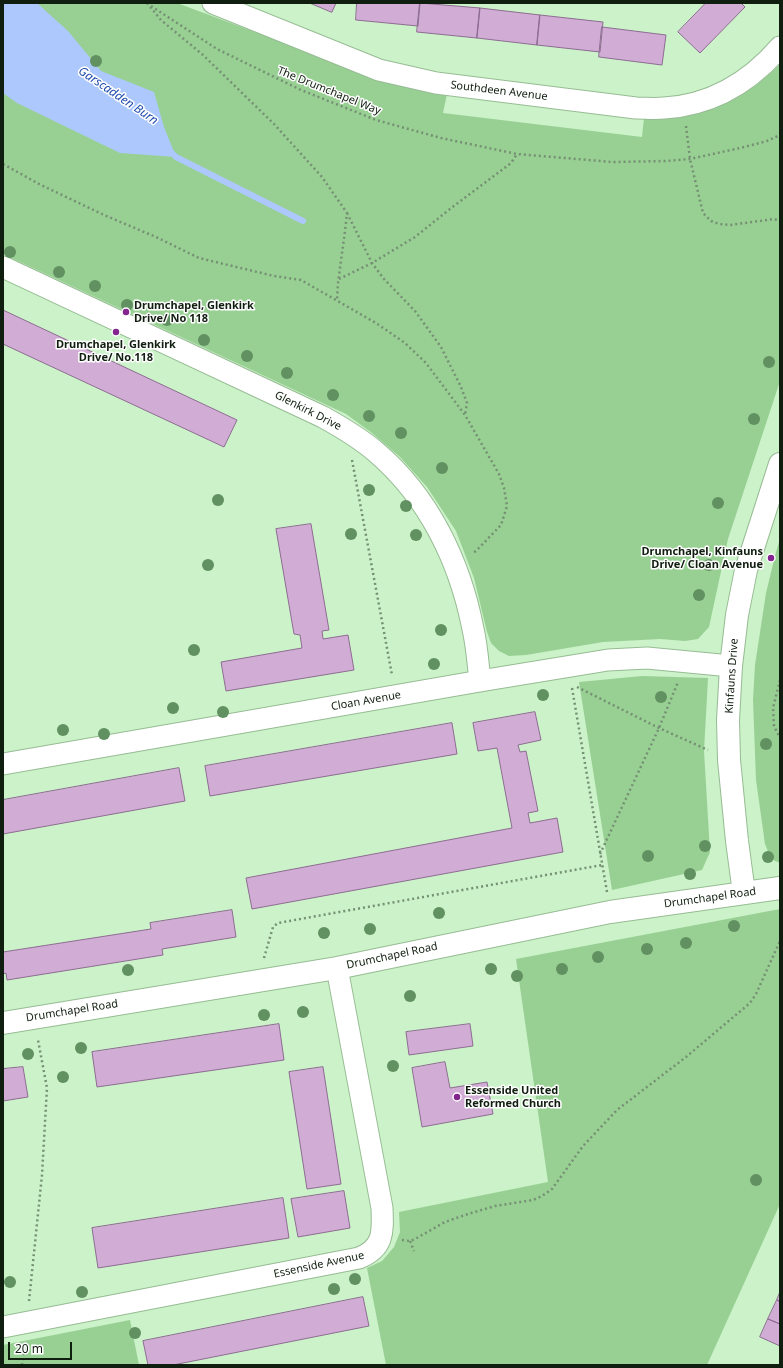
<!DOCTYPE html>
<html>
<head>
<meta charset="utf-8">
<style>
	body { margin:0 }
	#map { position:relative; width:783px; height:1368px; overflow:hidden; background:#cbf2c8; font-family:"Noto Sans",sans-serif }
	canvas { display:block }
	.frame { position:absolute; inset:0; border:4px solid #101e0f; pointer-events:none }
	.scale { position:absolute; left:8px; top:1342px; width:64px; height:18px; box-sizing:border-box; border:2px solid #101e0f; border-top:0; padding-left:5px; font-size:12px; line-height:14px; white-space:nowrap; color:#101e0f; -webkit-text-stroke:3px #fff; paint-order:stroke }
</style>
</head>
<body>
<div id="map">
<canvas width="783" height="1368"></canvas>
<div class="frame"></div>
<div class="scale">20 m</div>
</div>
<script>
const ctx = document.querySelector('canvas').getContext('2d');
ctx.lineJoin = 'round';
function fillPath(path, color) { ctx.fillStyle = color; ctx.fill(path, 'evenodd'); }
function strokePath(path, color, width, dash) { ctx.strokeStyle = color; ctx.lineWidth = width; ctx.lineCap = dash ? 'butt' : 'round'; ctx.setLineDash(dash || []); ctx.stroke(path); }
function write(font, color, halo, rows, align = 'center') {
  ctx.font = font + ' "Noto Sans",sans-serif'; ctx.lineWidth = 3; ctx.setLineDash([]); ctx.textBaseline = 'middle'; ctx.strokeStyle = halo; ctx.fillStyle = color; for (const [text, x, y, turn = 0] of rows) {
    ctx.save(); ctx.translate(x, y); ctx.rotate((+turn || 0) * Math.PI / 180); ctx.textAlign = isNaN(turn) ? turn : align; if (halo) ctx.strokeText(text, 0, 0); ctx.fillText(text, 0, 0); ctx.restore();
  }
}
fillPath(new Path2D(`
	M 3,3 L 177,3 L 370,75 L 447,94 L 443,113 L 642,137 L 644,118 C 668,114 693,112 717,106 C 740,100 764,80 780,64 L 780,381 L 728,539 L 709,627 L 698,639 L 685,641 L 660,639 L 603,642 L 526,655 L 509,656 L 499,651 L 491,643 L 487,632 L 474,578 L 456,531 L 427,487 L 400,457 L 372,433 L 346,414 L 3,254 Z
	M 780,539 L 780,863 L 771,859 L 765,844 L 756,780 L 753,700 L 755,665 L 766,593 L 776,552 Z
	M 642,676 L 708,678 L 704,751 L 710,852 L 702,870 L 612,890 L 579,682 Z
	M 780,909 L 780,1204 L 707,1365 L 386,1365 L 367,1268 L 382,1261 L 394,1247 L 400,1232 L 399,1212 L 548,1182 L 516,959 Z
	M 130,1320 L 139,1365 L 3,1365 L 3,1345 Z`), '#98d094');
fillPath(new Path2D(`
	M 3,3 L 37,3 L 68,31 L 101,71 L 154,92 L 164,127 L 176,157 L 120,153 L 17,103 L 3,93 Z`), '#adc8fc');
strokePath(new Path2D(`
	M 170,151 L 176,157 L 303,221`), '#adc8fc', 6);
const building = new Path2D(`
	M 310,3 L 336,3 L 332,12 Z
	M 357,3 L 420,3 L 418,26 L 356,20 Z
	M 420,3 L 480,8 L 477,38 L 417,32 Z
	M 706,3 L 741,3 L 745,7 L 700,53 L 678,32 Z
	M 480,8 L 540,15 L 537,45 L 477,38 Z
	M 540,15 L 603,22 L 600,52 L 537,45 Z
	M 602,27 L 666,35 L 662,65 L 599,57 Z
	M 3,310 L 237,420 L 224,447 L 3,344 Z
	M 311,524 L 329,630 L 322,631 L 323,639 L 348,635 L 354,670 L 226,691 L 221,662 L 302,648 L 300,635 L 294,634 L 276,529 Z
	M 535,712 L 541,740 L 518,745 L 520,752 L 526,751 L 538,811 L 528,813 L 530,823 L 557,818 L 563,852 L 252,909 L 246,878 L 512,828 L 497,748 L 478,751 L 473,723 Z
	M 452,723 L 457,754 L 210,796 L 205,766 Z
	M 179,768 L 185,801 L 3,834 L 3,800 Z
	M 232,910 L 236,937 L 162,949 L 163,955 L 7,980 L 6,973 L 3,974 L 3,952 L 151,929 L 150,923 Z
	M 279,1024 L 284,1060 L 97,1087 L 92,1052 Z
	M 470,1024 L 473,1046 L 409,1055 L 406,1032 Z
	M 445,1062 L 450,1088 L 487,1082 L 493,1114 L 422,1127 L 412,1068 Z
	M 23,1067 L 28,1097 L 3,1101 L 3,1069 Z
	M 323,1067 L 341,1184 L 307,1189 L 289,1072 Z
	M 344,1191 L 350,1228 L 298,1237 L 291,1199 Z
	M 283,1198 L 289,1238 L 98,1268 L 92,1228 Z
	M 780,1292 L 780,1302 L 777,1300 Z
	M 363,1297 L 369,1326 L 173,1365 L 148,1365 L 143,1341 Z
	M 777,1300 L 780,1302 L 780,1324 L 768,1319 Z
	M 768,1319 L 780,1324 L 780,1346 L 760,1337 Z`);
fillPath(building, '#d1add5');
strokePath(building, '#8d6c91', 1);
const minor = new Path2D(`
	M 213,3 L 379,70 L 436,83 L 636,108 C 646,108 655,109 664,108 C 712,105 749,83 780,47
	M 3,267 L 323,417 C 341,427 360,438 376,452 C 429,497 460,562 473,629 C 477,646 478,664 480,681
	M 3,764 L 480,681 L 608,660 L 647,658 L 731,666
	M 3,1327 L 359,1258 C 384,1248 383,1232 382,1208 L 337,968`);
const tertiary = new Path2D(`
	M 744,893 L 737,841 L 729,760 L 728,720 L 731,666 L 737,615 L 746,570 L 780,464
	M 3,1023 L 337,968 L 610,912 L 780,888`);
strokePath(minor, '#97bc94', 23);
strokePath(tertiary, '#97bc94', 24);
strokePath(new Path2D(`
	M 147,3 L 161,20 L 203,55 L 274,124 L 322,177 L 347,213 L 345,231 L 338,283 L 337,300
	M 151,6 L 217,49 L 301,90 L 376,120 L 441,138 L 517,154 L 612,162 L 666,161 L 690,159 L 740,148 L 767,141 L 780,135
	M 686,126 L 690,159 L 703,213 L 711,221 L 719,224 L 730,225 L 774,219 L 780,221
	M 3,164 L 39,184 L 104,215 L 156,237 L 199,258 L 274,276 L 301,280 L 376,323 L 405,343 L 426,363 L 465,415 L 499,474 L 504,488 L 507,506 L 501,525 L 477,550 L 472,554
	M 347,213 L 372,263 L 384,279 L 415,311 L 441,347 L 461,387 L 467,403 L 465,415
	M 339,279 L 372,263 L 415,237 L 450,209 L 511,163 L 517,154
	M 352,460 L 392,675
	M 780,680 L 773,708 L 774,726 L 780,738
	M 577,687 L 659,728 L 708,750
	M 572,688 L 607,892
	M 600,854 L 659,728 L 678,682
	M 264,958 L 273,927 L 278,923 L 602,865
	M 402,1240 L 410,1241 L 415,1239 L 445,1222 L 468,1214 L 495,1206 L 533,1200 L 542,1196 L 552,1189 L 583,1146 L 617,1110 L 686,1057 L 750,1003 L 756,994 L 780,941
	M 410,1241 L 414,1251
	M 29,1301 L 42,1175 L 47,1088 L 38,1040
	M 22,1365 L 24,1344`), '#759073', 2.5, [2, 3]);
strokePath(minor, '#fff', 21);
strokePath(tertiary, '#fff', 22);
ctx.fillStyle = '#619061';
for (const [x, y] of [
	[96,61],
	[10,252],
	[59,272],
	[95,286],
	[127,305],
	[167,320],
	[204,340],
	[247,356],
	[769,362],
	[287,373],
	[333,395],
	[369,416],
	[754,419],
	[401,433],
	[442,468],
	[369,490],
	[218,500],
	[718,503],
	[406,506],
	[351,534],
	[416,535],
	[208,565],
	[709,565],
	[699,595],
	[441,630],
	[194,650],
	[434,664],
	[543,695],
	[661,697],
	[173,708],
	[223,712],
	[63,730],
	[104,734],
	[766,744],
	[705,846],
	[648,856],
	[768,857],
	[690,874],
	[439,913],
	[734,926],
	[370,929],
	[324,933],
	[686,943],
	[647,949],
	[598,957],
	[491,969],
	[562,969],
	[128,970],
	[517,976],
	[410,996],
	[303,1012],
	[264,1015],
	[81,1048],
	[28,1054],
	[393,1066],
	[63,1077],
	[756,1180],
	[355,1279],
	[10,1282],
	[334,1289],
	[82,1292],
	[135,1333]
]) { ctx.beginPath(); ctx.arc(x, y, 6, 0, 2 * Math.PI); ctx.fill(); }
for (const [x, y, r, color] of [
	[126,312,4,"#83248f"],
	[116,332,4,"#83248f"],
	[771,558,4,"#83248f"],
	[457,1097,4,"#83248f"]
]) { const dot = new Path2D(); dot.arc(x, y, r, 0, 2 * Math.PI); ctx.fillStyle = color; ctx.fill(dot); strokePath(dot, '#fff', 1.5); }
write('11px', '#101e0f', '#fff', [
	["The Drumchapel Way",329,91,22],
	["Southdeen Avenue",499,91,7],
	["Glenkirk Drive",308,411,27],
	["Kinfauns Drive",732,676,-86],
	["Cloan Avenue",366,701,-10],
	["Drumchapel Road",710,898,-8],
	["Drumchapel Road",392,956,-12],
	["Drumchapel Road",72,1011,-9],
	["Essenside Avenue",319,1265,-12]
]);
write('bold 11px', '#101e0f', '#fff', [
	["Drumchapel, Glenkirk",134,306],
	["Drive/ No 118",134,319],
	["Drumchapel, Glenkirk",116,345,"center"],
	["Drive/ No.118",116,358,"center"],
	["Drumchapel, Kinfauns",763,552,"right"],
	["Drive/ Cloan Avenue",763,565,"right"],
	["Essenside United",465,1091],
	["Reformed Church",465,1104]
], 'left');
write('italic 12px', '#214dae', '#fff', [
	["Garscadden Burn",118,96,34]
]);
</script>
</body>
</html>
